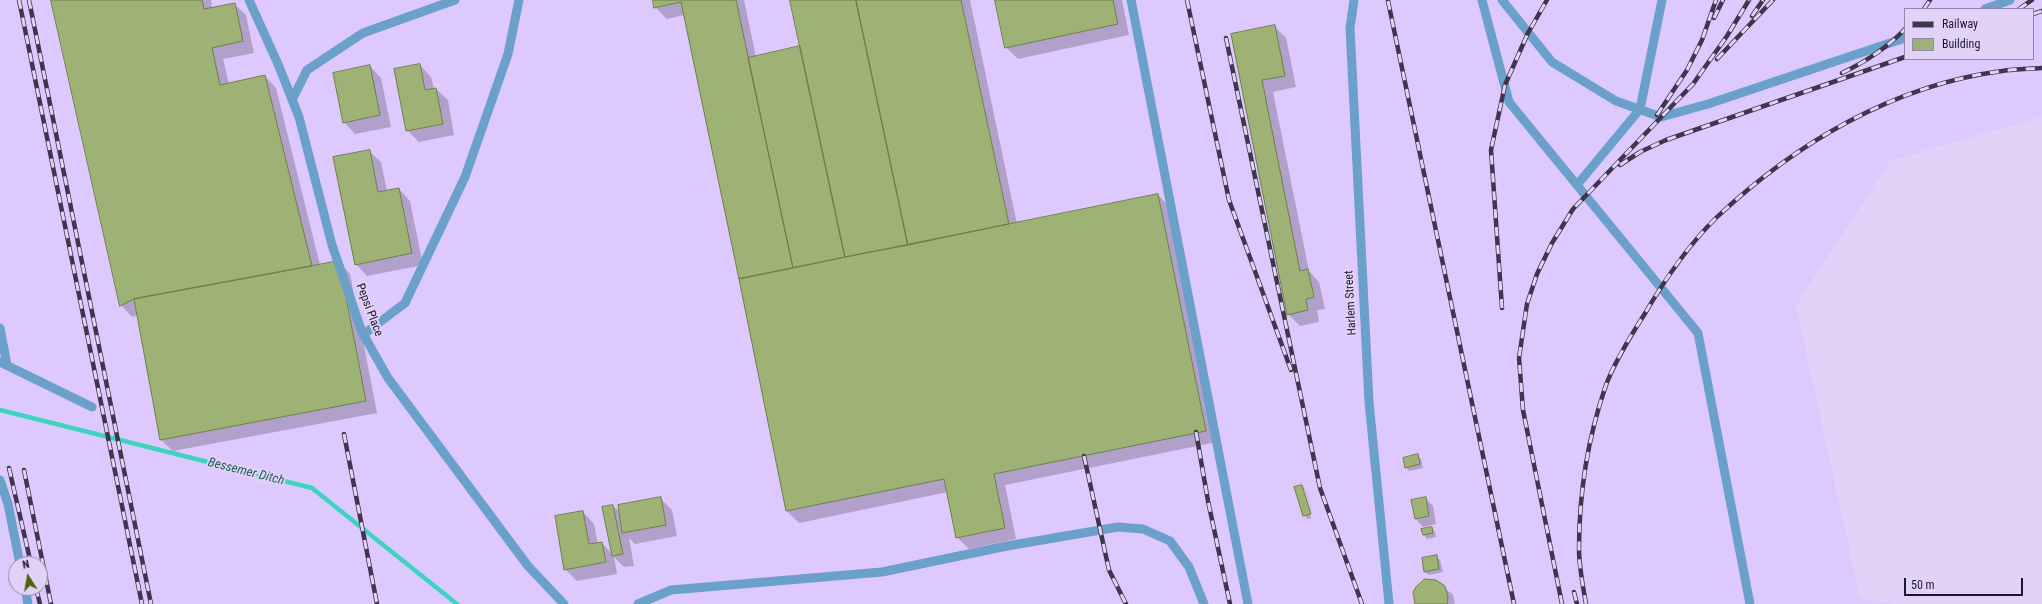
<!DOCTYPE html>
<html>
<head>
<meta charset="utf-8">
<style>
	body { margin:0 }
	#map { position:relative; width:2042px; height:604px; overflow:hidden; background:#e1d3f7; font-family:"Roboto Condensed",sans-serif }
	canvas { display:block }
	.legend { position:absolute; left:1904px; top:8px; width:130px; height:52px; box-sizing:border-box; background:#e1d3f7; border:1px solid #9488a6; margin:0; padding:5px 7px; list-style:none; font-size:12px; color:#20172d }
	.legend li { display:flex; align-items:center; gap:8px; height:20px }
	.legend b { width:20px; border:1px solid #9488a6 }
	.north { position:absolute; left:8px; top:556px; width:40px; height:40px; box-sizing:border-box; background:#e1d3f7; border:1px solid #9488a6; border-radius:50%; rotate:349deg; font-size:11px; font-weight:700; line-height:16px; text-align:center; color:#20172d }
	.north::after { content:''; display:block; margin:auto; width:14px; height:18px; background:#4f630c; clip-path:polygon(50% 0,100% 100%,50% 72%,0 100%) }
	.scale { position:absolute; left:1904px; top:578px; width:119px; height:18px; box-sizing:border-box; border:2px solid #20172d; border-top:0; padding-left:5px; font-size:12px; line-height:14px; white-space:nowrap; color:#20172d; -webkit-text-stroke:3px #e1d3f7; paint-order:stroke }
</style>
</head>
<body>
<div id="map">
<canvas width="2042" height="604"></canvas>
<ul class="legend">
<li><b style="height:5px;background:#3f354d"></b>Railway</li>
<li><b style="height:11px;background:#9fb276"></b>Building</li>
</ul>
<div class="north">N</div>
<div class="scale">50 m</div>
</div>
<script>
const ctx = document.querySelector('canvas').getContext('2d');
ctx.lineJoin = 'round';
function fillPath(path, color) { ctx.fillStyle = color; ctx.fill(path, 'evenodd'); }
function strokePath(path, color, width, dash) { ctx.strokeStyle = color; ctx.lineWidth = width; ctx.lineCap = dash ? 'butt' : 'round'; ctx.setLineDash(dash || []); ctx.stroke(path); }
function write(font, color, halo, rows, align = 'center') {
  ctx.font = font + ' "Roboto Condensed",sans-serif'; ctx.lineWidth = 4; ctx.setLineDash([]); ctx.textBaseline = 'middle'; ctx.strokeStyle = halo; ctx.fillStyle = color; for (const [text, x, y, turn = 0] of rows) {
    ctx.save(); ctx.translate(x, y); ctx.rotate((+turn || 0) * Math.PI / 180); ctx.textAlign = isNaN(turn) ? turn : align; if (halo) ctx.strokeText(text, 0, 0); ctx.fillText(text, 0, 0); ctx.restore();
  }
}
fillPath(new Path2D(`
	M 0,0 L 2042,0 L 2042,117 L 1890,161 L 1796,306 L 1860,598 L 1893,604 L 0,604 ZM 1905,9 L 2033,9 L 2033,59 L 1905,59 ZM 16,564 L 40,564 L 40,588 L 16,588 Z`), '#ddc9fd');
fillPath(new Path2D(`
	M 52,0 L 211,0 L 212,8 L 234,4 L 246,15 L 254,53 L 223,59 L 229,84 L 265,76 L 276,88 L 320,265 L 339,262 L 350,274 L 377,413 L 173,451 L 161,440 L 138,315 L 132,317 L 121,305 Z
	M 654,0 L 744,0 L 756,57 L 801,47 L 791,0 L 970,0 L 1017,224 L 1158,195 L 1169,206 L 1217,442 L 1005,485 L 1016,539 L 969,549 L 957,537 L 948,492 L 799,523 L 787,511 L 684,15 L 667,19 L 655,7 Z
	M 996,0 L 1122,0 L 1129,35 L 1018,59 L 1006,47 Z
	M 1274,26 L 1286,38 L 1296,87 L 1273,92 L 1309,271 L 1319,282 L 1325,309 L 1317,310 L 1319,322 L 1300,326 L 1288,314 L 1232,35 Z
	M 420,65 L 431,77 L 434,89 L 436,89 L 448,100 L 454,135 L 419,142 L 407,130 Z
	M 370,66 L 381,78 L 391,127 L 355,134 L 344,122 Z
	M 369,151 L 381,162 L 387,191 L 399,189 L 410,201 L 423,265 L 367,276 L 356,264 Z
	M 1417,455 L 1421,459 L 1423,468 L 1409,471 L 1406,467 Z
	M 1302,486 L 1306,490 L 1314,517 L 1305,489 L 1302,489 L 1311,518 L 1307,519 L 1304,515 Z
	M 660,498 L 672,510 L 677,536 L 635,544 L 629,538 L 634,566 L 624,567 L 614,557 L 617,574 L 577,581 L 565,569 L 583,512 L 594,524 L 598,544 L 602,543 L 612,554 L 613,506 L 620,512 Z
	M 1425,498 L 1433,506 L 1436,524 L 1423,527 L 1416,519 Z
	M 1431,528 L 1435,532 L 1436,537 L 1427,539 L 1424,535 L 1422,530 Z
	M 1436,556 L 1440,560 L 1443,572 L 1429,575 L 1425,572 Z
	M 1431,580 L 1436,581 L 1453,595 L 1455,604 L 1417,604 L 1421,583 Z`), '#0003');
strokePath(new Path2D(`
	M 0,410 L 312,488 L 457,604`), '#3ed4c1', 4.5);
const building = new Path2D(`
	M 51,0 L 202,0 L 204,9 L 235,3 L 243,41 L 212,48 L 220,85 L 265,75 L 312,266 L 134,299 L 120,306 Z
	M 653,0 L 736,0 L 793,268 L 739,279 L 681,2 L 654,8 Z
	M 790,0 L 856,0 L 908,245 L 845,257 Z
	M 856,0 L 961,0 L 1009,224 L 908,245 Z
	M 995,0 L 1113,0 L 1118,24 L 1005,48 Z
	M 1275,25 L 1285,76 L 1262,80 L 1300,271 L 1308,269 L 1314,297 L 1306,299 L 1308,310 L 1287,315 L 1231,34 Z
	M 800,46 L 845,257 L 793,268 L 748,58 Z
	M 420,64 L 425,90 L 436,88 L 443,124 L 406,131 L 394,69 Z
	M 370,65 L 380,115 L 343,123 L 333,73 Z
	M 370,150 L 378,192 L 399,188 L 412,253 L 355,265 L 333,157 Z
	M 1158,194 L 1206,431 L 994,474 L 1005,528 L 956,538 L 944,479 L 786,511 L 739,279 Z
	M 339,261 L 366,401 L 160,440 L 134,299 Z
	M 1418,454 L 1420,464 L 1405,468 L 1403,458 Z
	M 1302,485 L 1311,514 L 1303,516 L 1294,487 Z
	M 661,497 L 666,525 L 622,533 L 618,505 Z
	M 1426,497 L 1429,516 L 1415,519 L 1411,500 Z
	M 613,505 L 623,554 L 612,556 L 602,507 Z
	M 583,511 L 589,544 L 602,542 L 606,562 L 564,570 L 555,516 Z
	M 1432,527 L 1433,533 L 1423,535 L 1421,529 Z
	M 1437,555 L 1439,569 L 1424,572 L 1422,558 Z
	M 1425,579 L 1436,580 L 1445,586 L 1448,597 L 1447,604 L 1415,604 L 1413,592 L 1416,587 Z`);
fillPath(building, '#9fb276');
strokePath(building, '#6f8046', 1);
strokePath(new Path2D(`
	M 249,0 L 278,64 L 299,117 L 332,245 L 362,332 L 388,378 L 528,566 L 564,604
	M 1131,0 L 1248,604
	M 1354,0 L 1350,28 L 1369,402 L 1389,604
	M 1482,0 L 1509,102 L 1698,333 L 1750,604
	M 1502,0 L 1552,62 L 1616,101 L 1661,117 L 1708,104 L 1905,38
	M 1985,9 L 2010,0
	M 292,100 L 307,70 L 363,33 L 455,0
	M 1577,185 L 1640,109 L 1662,0
	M 0,328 L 7,365
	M 364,334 L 405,303 L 465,177 L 508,54 L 519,0
	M 0,362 L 92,407
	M 0,480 L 8,504 L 20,564
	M 25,588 L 28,604
	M 638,604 L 671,590 L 882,572 L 1007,546 L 1118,527 L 1143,529 L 1170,541 L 1189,567 L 1204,604`), '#6aa0c9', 9);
const rail = new Path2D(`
	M 19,0 L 142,604
	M 29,0 L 151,604
	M 1187,0 L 1229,200 L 1291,370
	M 1388,1 L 1514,604
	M 1924,9 L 1930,0
	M 2019,9 L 2032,0
	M 2033,14 L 2042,11
	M 1752,16 L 1763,0
	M 1714,18 L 1723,0
	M 1226,38 L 1320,488 L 1362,604
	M 1717,59 L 1773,0
	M 1842,73 C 1865,62 1887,48 1905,29
	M 1657,115 L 1687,70 L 1702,40 L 1716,0
	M 1620,165 L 1640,152 L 1666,140 L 1905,57
	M 1502,308 L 1491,150 L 1505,85 L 1528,33 L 1547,0
	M 1196,432 L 1208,501 L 1230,604
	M 344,434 L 377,604
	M 1084,456 L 1109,570 L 1126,604
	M 9,468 L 31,564
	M 24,470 L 51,604
	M 36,588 L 40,604
	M 1574,592 L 1577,604
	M 1562,604 L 1523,410 L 1519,358 L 1527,304 L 1537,274 L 1552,243 L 1573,209 L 1693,84 L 1727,36 L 1749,0
	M 1586,604 C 1583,586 1579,567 1579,549 C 1579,494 1588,437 1606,385 C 1615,361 1630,337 1644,315 C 1664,281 1688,245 1717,217 C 1796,143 1894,85 2002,71 C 2015,69 2029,69 2042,68`);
strokePath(rail, '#3f354d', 4.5);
strokePath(rail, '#e1d3f7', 3, [9]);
write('12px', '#20172d', '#e1d3f7', [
	["Harlem Street",1351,303,-93],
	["Pepsi Place",369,310,69]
]);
write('italic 13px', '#245f56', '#e1d3f7', [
	["Bessemer Ditch",246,472,14]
]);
</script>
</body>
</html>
